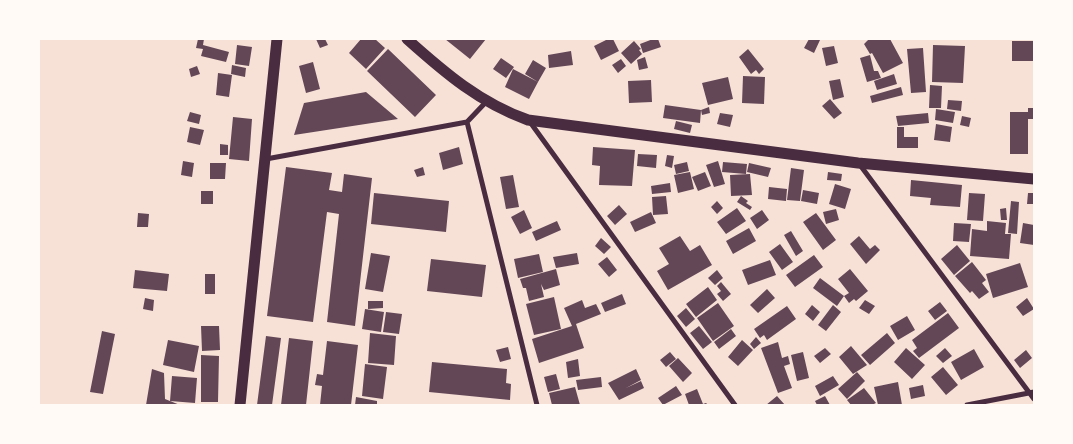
<!DOCTYPE html>
<html>
<head>
<meta charset="utf-8">
<style>
	body { margin:0 }
	#map { position:relative; width:1073px; height:444px; overflow:hidden; background:#f7e1d7; font-family:Commissioner,sans-serif }
	canvas { display:block }
	.frame { position:absolute; inset:0; border:40px solid #fffaf5; pointer-events:none }
</style>
</head>
<body>
<div id="map">
<canvas width="1073" height="444"></canvas>
<div class="frame"></div>
</div>
<script>
const ctx = document.querySelector('canvas').getContext('2d');
ctx.lineJoin = 'round';
function fillPath(path, color) { ctx.fillStyle = color; ctx.fill(path, 'evenodd'); }
function strokePath(path, color, width, dash) { ctx.strokeStyle = color; ctx.lineWidth = width; ctx.lineCap = dash ? 'butt' : 'round'; ctx.setLineDash(dash || []); ctx.stroke(path); }
fillPath(new Path2D(`
	M 198,39 L 204,39 L 203,45 L 229,52 L 226,62 L 201,56 L 203,49 L 196,48 Z
	M 316,39 L 325,39 L 328,45 L 320,48 Z
	M 361,39 L 375,39 L 385,48 L 366,69 L 349,53 Z
	M 445,39 L 486,39 L 470,59 Z
	M 608,39 L 613,39 L 619,51 L 601,60 L 594,46 Z
	M 653,39 L 658,39 L 661,47 L 643,53 L 640,44 Z
	M 809,39 L 820,40 L 814,53 L 804,48 Z
	M 869,39 L 890,39 L 903,63 L 883,73 L 872,53 L 870,54 L 864,44 Z
	M 634,41 L 641,49 L 639,50 L 642,54 L 631,64 L 621,53 Z
	M 1012,41 L 1034,41 L 1034,61 L 1012,61 Z
	M 237,45 L 252,47 L 249,66 L 235,64 Z
	M 933,45 L 965,46 L 963,83 L 932,82 Z
	M 834,46 L 838,63 L 826,66 L 822,48 Z
	M 923,48 L 926,92 L 911,93 L 907,49 Z
	M 388,49 L 436,95 L 415,117 L 367,71 Z
	M 748,49 L 764,69 L 759,74 L 756,70 L 751,74 L 739,57 Z
	M 571,51 L 573,65 L 549,68 L 548,55 Z
	M 870,55 L 874,71 L 878,71 L 881,78 L 867,82 L 860,58 Z
	M 645,57 L 648,68 L 639,70 L 637,60 Z
	M 501,58 L 514,67 L 506,78 L 493,69 Z
	M 621,59 L 626,66 L 618,73 L 612,65 Z
	M 533,60 L 546,68 L 538,82 L 525,74 Z
	M 313,62 L 320,89 L 306,93 L 299,66 Z
	M 232,65 L 246,68 L 245,77 L 231,74 Z
	M 197,66 L 200,74 L 191,77 L 189,69 Z
	M 513,69 L 538,82 L 529,99 L 505,87 Z
	M 218,73 L 232,75 L 229,97 L 216,95 Z
	M 894,74 L 897,84 L 877,90 L 874,81 Z
	M 743,76 L 765,77 L 764,104 L 742,103 Z
	M 728,77 L 733,99 L 708,105 L 702,83 Z
	M 840,79 L 844,97 L 833,100 L 829,81 Z
	M 651,80 L 652,102 L 629,103 L 628,81 Z
	M 930,85 L 942,86 L 941,108 L 929,108 Z
	M 901,87 L 903,95 L 872,103 L 870,96 Z
	M 366,92 L 398,119 L 294,135 L 304,103 Z
	M 830,99 L 842,113 L 834,119 L 822,106 Z
	M 948,100 L 962,101 L 961,111 L 947,109 Z
	M 665,105 L 701,110 L 709,107 L 710,113 L 702,115 L 701,110 L 700,123 L 663,118 Z
	M 1028,108 L 1034,108 L 1034,119 L 1028,119 L 1028,154 L 1010,154 L 1010,112 L 1028,112 Z
	M 936,109 L 955,112 L 953,123 L 935,120 Z
	M 190,112 L 201,115 L 199,124 L 187,121 Z
	M 720,113 L 733,115 L 730,127 L 717,124 Z
	M 928,113 L 929,123 L 898,126 L 896,116 Z
	M 962,116 L 971,118 L 969,127 L 960,125 Z
	M 233,117 L 252,119 L 249,161 L 229,159 Z
	M 676,121 L 692,125 L 690,133 L 674,129 Z
	M 936,124 L 952,127 L 950,142 L 934,140 Z
	M 190,127 L 204,130 L 200,145 L 187,142 Z
	M 897,127 L 904,127 L 904,137 L 918,137 L 918,148 L 897,148 Z
	M 220,144 L 228,145 L 228,155 L 220,155 Z
	M 459,147 L 463,164 L 443,170 L 439,153 Z
	M 593,147 L 635,150 L 632,186 L 599,185 L 600,166 L 592,165 Z
	M 638,154 L 657,155 L 656,168 L 637,166 Z
	M 667,155 L 674,156 L 672,168 L 665,166 Z
	M 183,161 L 194,163 L 192,177 L 181,175 Z
	M 718,161 L 725,184 L 714,187 L 706,165 Z
	M 687,162 L 689,171 L 676,174 L 674,165 Z
	M 723,162 L 747,164 L 746,174 L 722,172 Z
	M 210,163 L 226,163 L 225,179 L 210,179 Z
	M 749,163 L 771,168 L 768,177 L 747,172 Z
	M 286,167 L 332,173 L 329,190 L 342,192 L 344,174 L 372,178 L 355,326 L 327,322 L 339,214 L 327,212 L 313,322 L 267,316 Z
	M 423,167 L 425,175 L 417,177 L 414,170 Z
	M 791,168 L 804,170 L 800,201 L 787,200 Z
	M 690,172 L 694,189 L 678,193 L 674,175 Z
	M 705,172 L 711,186 L 698,191 L 692,177 Z
	M 828,172 L 842,174 L 841,181 L 827,180 Z
	M 750,174 L 752,195 L 731,196 L 730,175 Z
	M 513,175 L 519,207 L 506,209 L 500,177 Z
	M 911,180 L 962,185 L 960,207 L 930,205 L 931,198 L 910,196 Z
	M 670,183 L 671,192 L 652,194 L 651,186 Z
	M 835,184 L 851,189 L 845,209 L 829,204 Z
	M 769,187 L 787,189 L 786,201 L 768,199 Z
	M 803,190 L 819,193 L 817,204 L 801,201 Z
	M 201,191 L 213,191 L 213,204 L 201,204 Z
	M 374,193 L 449,201 L 446,232 L 371,224 Z
	M 969,193 L 985,194 L 983,221 L 967,220 Z
	M 1028,193 L 1034,193 L 1034,204 L 1027,204 Z
	M 666,196 L 668,214 L 653,215 L 652,197 Z
	M 741,196 L 748,201 L 746,203 L 752,207 L 750,210 L 737,202 Z
	M 717,201 L 723,208 L 717,214 L 711,207 Z
	M 1011,201 L 1019,202 L 1017,234 L 1008,233 Z
	M 619,205 L 627,214 L 615,225 L 607,216 Z
	M 737,208 L 746,221 L 726,234 L 717,222 Z
	M 1006,208 L 1007,220 L 1001,220 L 1000,209 Z
	M 836,209 L 839,220 L 826,224 L 823,212 Z
	M 524,210 L 532,228 L 520,234 L 511,217 Z
	M 762,210 L 769,220 L 757,229 L 750,218 Z
	M 651,212 L 656,223 L 635,232 L 630,222 Z
	M 138,213 L 149,214 L 148,227 L 137,227 Z
	M 816,213 L 836,240 L 823,250 L 803,222 Z
	M 557,221 L 561,230 L 536,241 L 532,232 Z
	M 987,221 L 1006,223 L 1005,234 L 1011,234 L 1009,259 L 970,256 L 972,229 L 987,231 Z
	M 954,223 L 971,224 L 969,242 L 953,241 Z
	M 1023,223 L 1034,225 L 1034,245 L 1020,243 Z
	M 749,228 L 756,241 L 733,254 L 726,241 Z
	M 791,231 L 803,251 L 796,256 L 784,235 Z
	M 680,236 L 690,251 L 700,245 L 712,265 L 668,290 L 657,271 L 669,264 L 659,248 Z
	M 859,236 L 870,249 L 875,245 L 880,250 L 866,264 L 850,244 Z
	M 601,238 L 611,247 L 604,254 L 595,246 Z
	M 780,244 L 793,262 L 782,270 L 769,252 Z
	M 957,245 L 970,261 L 954,275 L 941,259 Z
	M 371,253 L 390,256 L 383,292 L 365,289 Z
	M 577,253 L 579,264 L 556,268 L 553,257 Z
	M 539,254 L 543,272 L 518,278 L 514,259 Z
	M 814,255 L 823,267 L 795,287 L 786,275 Z
	M 607,257 L 617,270 L 609,277 L 598,264 Z
	M 431,259 L 486,265 L 482,297 L 427,291 Z
	M 770,260 L 776,275 L 748,285 L 742,270 Z
	M 972,262 L 986,280 L 982,283 L 989,292 L 979,299 L 972,291 L 970,293 L 955,276 Z
	M 1020,263 L 1028,287 L 993,298 L 986,274 Z
	M 556,269 L 560,285 L 544,290 L 541,284 L 544,297 L 529,301 L 526,288 L 523,288 L 520,279 Z
	M 850,269 L 868,291 L 856,301 L 854,299 L 849,303 L 844,296 L 849,293 L 838,279 Z
	M 135,270 L 169,274 L 167,291 L 133,288 Z
	M 717,270 L 723,278 L 715,285 L 708,278 Z
	M 205,274 L 215,274 L 215,294 L 205,294 Z
	M 820,278 L 844,296 L 837,306 L 813,288 Z
	M 721,282 L 731,294 L 723,301 L 717,294 L 721,291 L 717,286 Z
	M 708,287 L 717,300 L 696,317 L 686,304 Z
	M 767,289 L 775,298 L 758,313 L 750,305 Z
	M 622,294 L 626,304 L 605,312 L 601,303 Z
	M 554,297 L 561,329 L 534,335 L 526,304 Z
	M 145,298 L 154,300 L 153,311 L 143,309 Z
	M 1027,298 L 1034,309 L 1023,316 L 1016,307 Z
	M 582,300 L 585,308 L 596,304 L 601,314 L 576,324 L 584,348 L 539,363 L 532,339 L 572,326 L 564,308 Z
	M 865,300 L 875,306 L 869,314 L 859,308 Z
	M 368,301 L 383,301 L 383,308 L 368,309 Z
	M 940,302 L 947,311 L 935,320 L 928,311 Z
	M 718,303 L 734,326 L 713,341 L 697,318 Z
	M 812,305 L 820,312 L 813,321 L 805,314 Z
	M 833,305 L 841,312 L 826,331 L 818,325 Z
	M 787,306 L 796,319 L 767,340 L 764,335 L 760,338 L 754,329 Z
	M 686,308 L 695,319 L 686,327 L 677,316 Z
	M 365,309 L 384,312 L 381,332 L 362,329 Z
	M 386,312 L 402,314 L 399,334 L 383,332 Z
	M 948,313 L 959,328 L 919,358 L 913,351 L 917,348 L 912,340 Z
	M 907,316 L 915,330 L 898,340 L 890,326 Z
	M 201,326 L 219,326 L 220,350 L 202,351 Z
	M 699,326 L 712,342 L 703,349 L 690,333 Z
	M 731,329 L 736,336 L 719,349 L 714,342 Z
	M 102,331 L 115,334 L 103,394 L 90,392 Z
	M 370,333 L 396,336 L 394,365 L 368,363 Z
	M 887,333 L 895,343 L 870,365 L 861,355 Z
	M 266,336 L 281,338 L 272,405 L 257,405 Z
	M 756,337 L 761,343 L 754,349 L 750,344 Z
	M 289,338 L 313,341 L 306,405 L 281,405 Z
	M 168,340 L 199,346 L 194,372 L 163,365 Z
	M 742,340 L 753,350 L 738,366 L 728,357 Z
	M 327,341 L 358,345 L 351,405 L 320,405 L 322,386 L 315,385 L 317,374 L 323,375 Z
	M 778,342 L 782,358 L 788,356 L 790,364 L 784,366 L 792,388 L 778,393 L 761,348 Z
	M 851,346 L 867,365 L 853,374 L 839,357 Z
	M 508,347 L 511,359 L 500,362 L 496,350 Z
	M 825,348 L 831,354 L 820,363 L 814,356 Z
	M 906,348 L 925,365 L 912,379 L 894,362 Z
	M 945,348 L 952,356 L 943,363 L 936,356 Z
	M 974,349 L 984,367 L 961,380 L 951,362 Z
	M 1026,350 L 1032,358 L 1020,368 L 1014,360 Z
	M 670,352 L 676,359 L 666,367 L 660,360 Z
	M 803,352 L 809,378 L 797,381 L 791,355 Z
	M 201,355 L 219,356 L 218,402 L 201,402 Z
	M 678,358 L 692,373 L 683,382 L 669,366 Z
	M 578,359 L 580,376 L 568,378 L 566,362 Z
	M 432,362 L 507,369 L 506,383 L 511,384 L 510,400 L 429,392 Z
	M 365,364 L 387,367 L 383,399 L 362,396 Z
	M 943,367 L 958,385 L 946,395 L 931,377 Z
	M 152,369 L 164,373 L 165,399 L 180,405 L 146,405 Z
	M 636,369 L 641,380 L 626,388 L 641,381 L 644,388 L 619,400 L 608,383 Z
	M 857,372 L 865,381 L 847,399 L 838,389 Z
	M 556,374 L 560,389 L 548,392 L 544,377 Z
	M 172,376 L 197,378 L 195,403 L 170,401 Z
	M 833,376 L 839,385 L 820,396 L 815,386 Z
	M 601,377 L 602,387 L 578,390 L 576,380 Z
	M 898,382 L 902,405 L 878,405 L 874,387 Z
	M 923,385 L 925,396 L 911,399 L 909,388 Z
	M 676,386 L 682,395 L 663,405 L 658,398 Z
	M 575,387 L 580,405 L 552,405 L 549,393 Z
	M 864,388 L 876,403 L 872,405 L 851,405 L 847,400 Z
	M 697,389 L 703,404 L 706,403 L 708,405 L 689,405 L 685,394 Z
	M 777,396 L 785,405 L 766,405 Z
	M 825,396 L 830,405 L 817,405 L 815,401 Z
	M 356,397 L 377,401 L 377,405 L 355,405 Z`), '#644757');
strokePath(new Path2D(`
	M 467,122 L 537,405
	M 530,122 L 735,405
	M 266,159 L 467,122 L 486,102
	M 860,165 L 1034,399
	M 967,405 L 1034,392`), '#4a2c40', 5);
strokePath(new Path2D(`
	M 407,39 C 445,73 480,103 528,120 L 858,163 L 1034,179
	M 240,405 L 277,39`), '#4a2c40', 11);
</script>
</body>
</html>
